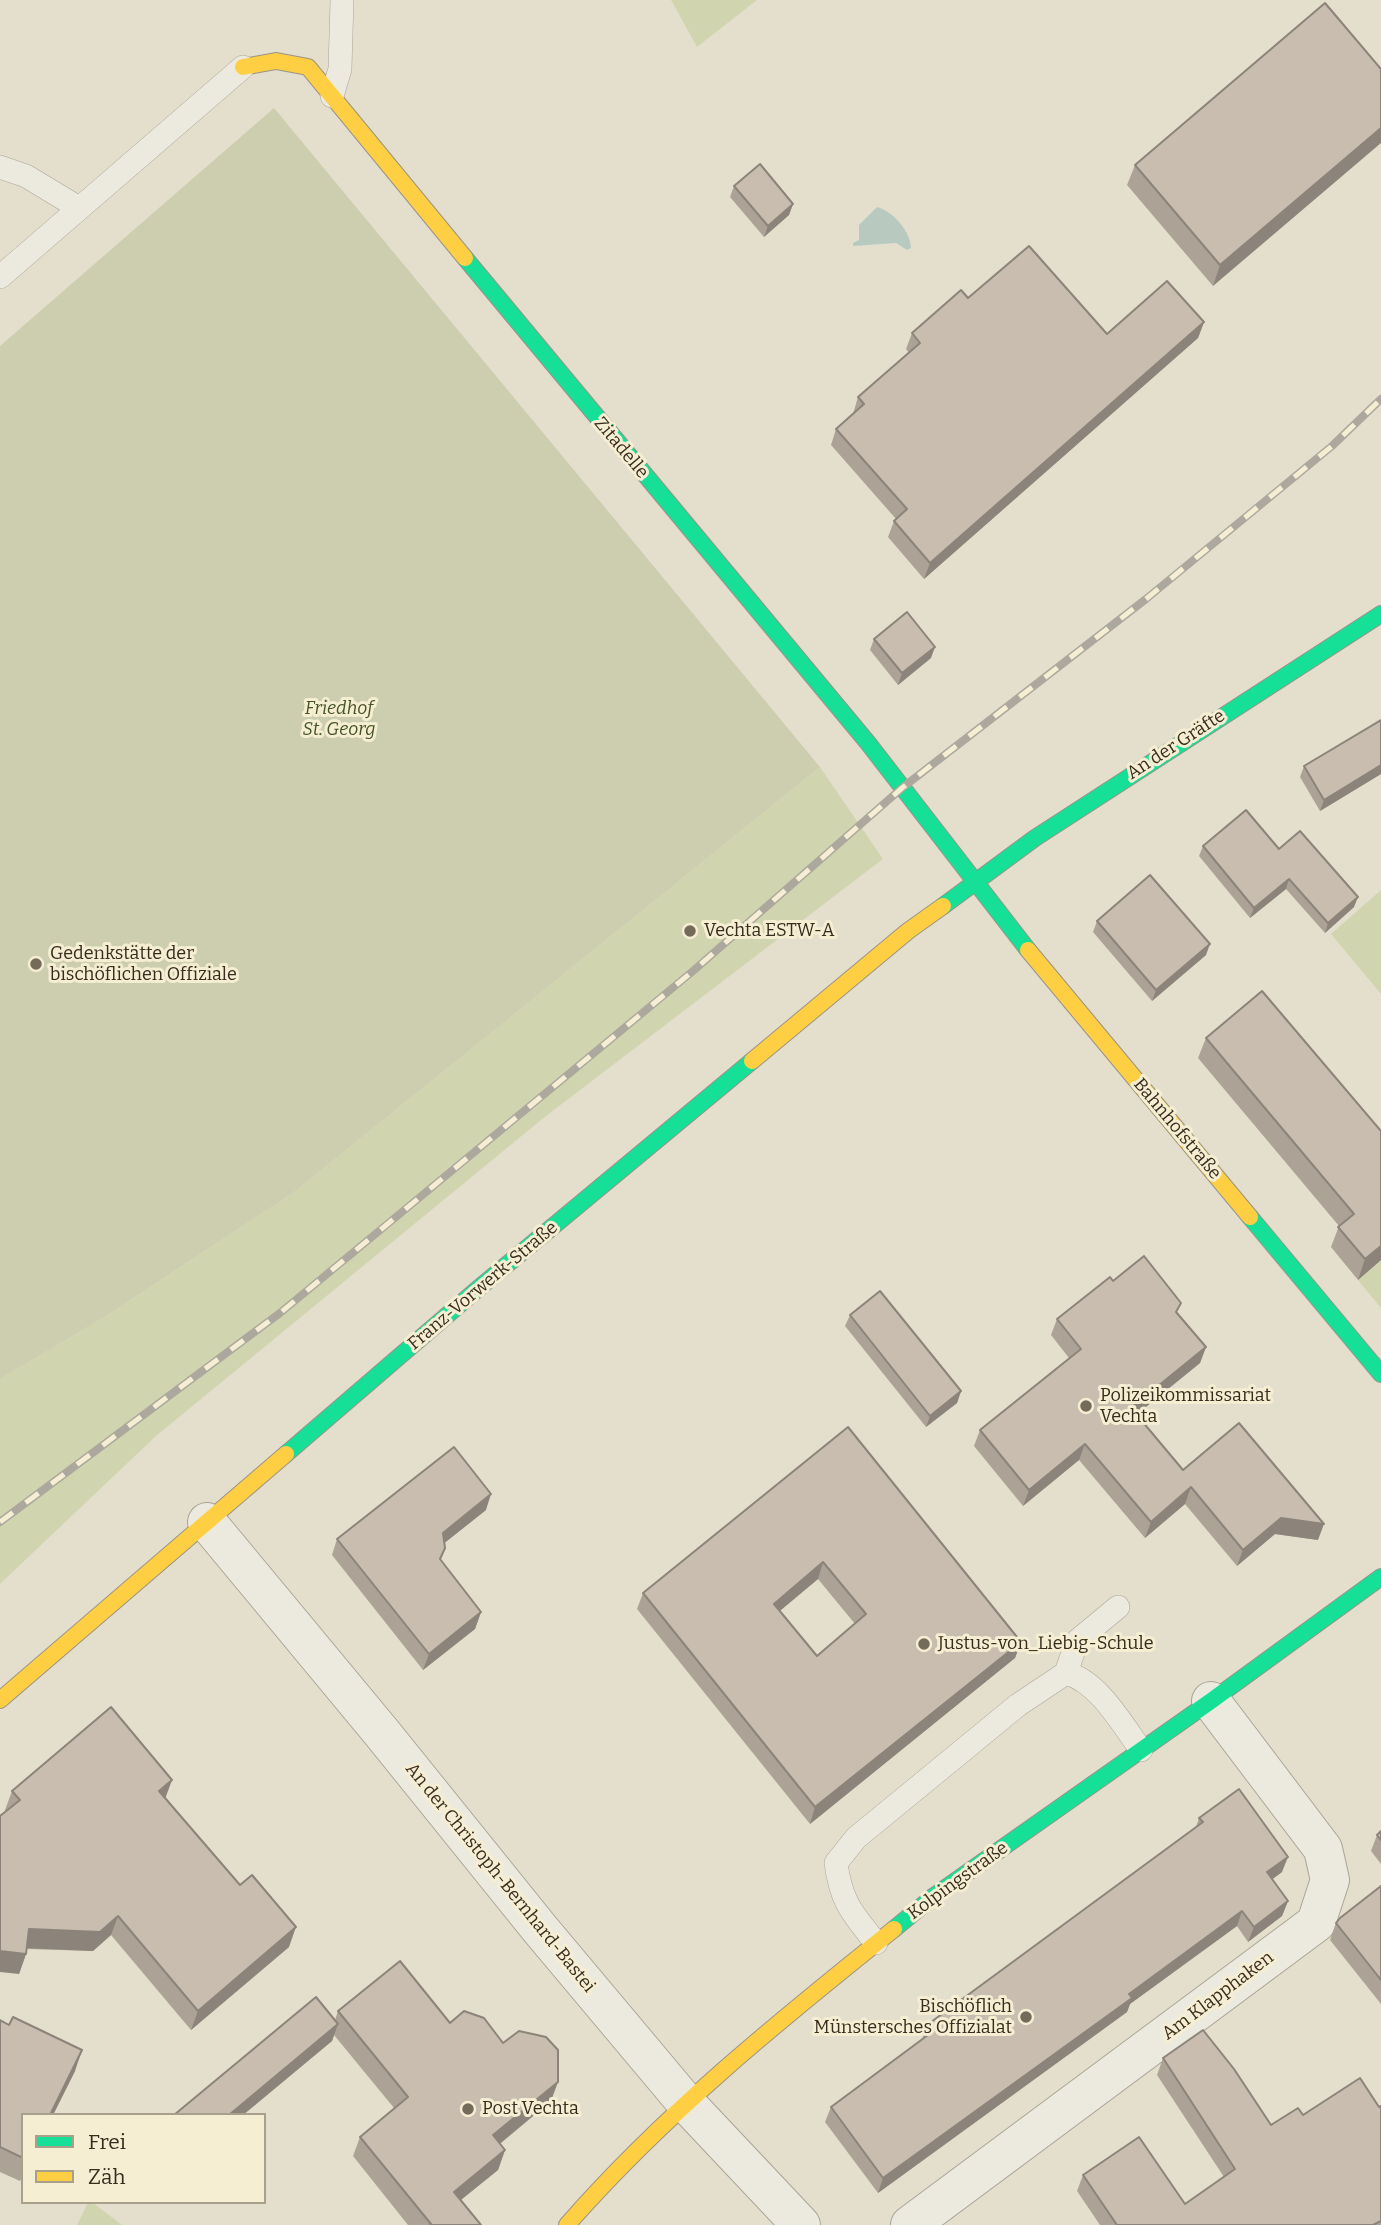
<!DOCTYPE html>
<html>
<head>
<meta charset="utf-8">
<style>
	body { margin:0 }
	#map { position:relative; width:1381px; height:2225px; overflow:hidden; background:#e4dfcd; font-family:Bitter,serif }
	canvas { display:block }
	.legend { position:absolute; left:21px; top:2113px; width:245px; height:91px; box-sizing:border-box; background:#f5eed3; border:2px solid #a9a08b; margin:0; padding:9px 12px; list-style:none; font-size:21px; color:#382c1e }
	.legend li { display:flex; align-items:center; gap:14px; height:35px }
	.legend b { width:35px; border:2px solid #a9a08b }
</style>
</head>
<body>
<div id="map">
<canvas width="1381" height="2225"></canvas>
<ul class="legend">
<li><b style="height:9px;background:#16e098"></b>Frei</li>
<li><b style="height:9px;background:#ffcf43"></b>Zäh</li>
</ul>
</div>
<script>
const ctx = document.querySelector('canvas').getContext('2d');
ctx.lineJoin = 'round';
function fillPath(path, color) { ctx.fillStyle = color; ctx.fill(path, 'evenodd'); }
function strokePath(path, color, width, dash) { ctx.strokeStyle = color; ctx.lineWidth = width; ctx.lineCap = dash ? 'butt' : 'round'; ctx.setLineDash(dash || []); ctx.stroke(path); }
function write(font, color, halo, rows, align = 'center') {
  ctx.font = font + ' Bitter,serif'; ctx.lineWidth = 6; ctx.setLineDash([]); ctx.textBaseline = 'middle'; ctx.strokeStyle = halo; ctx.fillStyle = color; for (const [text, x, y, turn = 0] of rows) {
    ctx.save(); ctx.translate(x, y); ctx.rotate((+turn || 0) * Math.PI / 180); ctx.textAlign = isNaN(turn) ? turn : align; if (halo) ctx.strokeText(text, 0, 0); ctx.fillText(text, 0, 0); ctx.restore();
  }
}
fillPath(new Path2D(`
	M 671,0 L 757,0 L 697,47 Z
	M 820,767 L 883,859 L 546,1116 L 156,1436 L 0,1584 L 0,1379 L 103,1318 L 293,1193 Z
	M 1381,890 L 1381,994 L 1331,934 Z
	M 1381,1260 L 1381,1308 L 1358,1280 Z
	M 88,2202 L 92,2202 L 122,2225 L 77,2225 Z`), '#d1d5af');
fillPath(new Path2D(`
	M 274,108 L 820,767 L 293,1193 L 103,1318 L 0,1379 L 0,346 Z`), '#ccceaf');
fillPath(new Path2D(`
	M 877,207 C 893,211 911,232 911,248 L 907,250 L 896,243 L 853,246 L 853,243 L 859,240 L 859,225 Z`), '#b8cac0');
const lane = new Path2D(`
	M 332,96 L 340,69 L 342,0
	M 0,167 L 26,176 L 79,208
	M 0,277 L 243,67
	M 1066,1673 L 1077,1641 L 1118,1607
	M 876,1943 C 852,1913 841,1902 836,1863 L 856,1838 L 1018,1705 L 1066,1673 C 1098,1681 1122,1724 1141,1750`);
const street = new Path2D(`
	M 207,1522 L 382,1733 L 540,1929 L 686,2103 L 801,2225
	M 910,2225 L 1316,1923 L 1330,1880 L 1323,1849 L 1211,1701`);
const fast = new Path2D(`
	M 465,258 L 868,743 L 1028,950
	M 943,906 L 1035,838 L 1381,614
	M 1250,1217 L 1381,1374
	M 286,1454 L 480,1287 L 752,1061
	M 894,1929 L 934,1896 L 1211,1701 L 1381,1577`);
const slow = new Path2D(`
	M 243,67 L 276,61 L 308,67 L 465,258
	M 1028,950 L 1250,1217
	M 752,1061 L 908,931 L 943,906
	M 0,1700 L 286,1454
	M 567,2225 C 664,2114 779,2021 894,1929`);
strokePath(lane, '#a9a496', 24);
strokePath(street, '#a9a496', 40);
strokePath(fast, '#999386', 18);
strokePath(slow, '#999386', 18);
strokePath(lane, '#ece9de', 23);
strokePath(street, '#ece9de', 38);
strokePath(fast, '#16e098', 16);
strokePath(slow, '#ffcf43', 16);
const rail = new Path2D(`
	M 0,1522 L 280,1313 L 693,971 L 902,788 L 1146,599 L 1332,446 L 1381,399`);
strokePath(rail, '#aca89e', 8);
strokePath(rail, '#f5eed3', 5, [16]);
fillPath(new Path2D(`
	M 1381,69 L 1213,286 L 1127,185 L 1135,165 Z
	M 734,186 L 793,204 L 789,215 L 764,237 L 730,197 Z
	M 968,298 L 1107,334 L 1204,322 L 1198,338 L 924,579 L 888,537 L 894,521 L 896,519 L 831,445 L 836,429 L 853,414 L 858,397 L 909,353 L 906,349 L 912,333 Z
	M 874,639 L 931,658 L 898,685 L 870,650 Z
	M 1381,720 L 1381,774 L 1320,811 L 1300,777 L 1304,766 Z
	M 1203,846 L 1279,849 L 1354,907 L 1325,933 L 1286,889 L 1250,918 L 1199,856 Z
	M 1097,921 L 1206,955 L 1152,1001 L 1093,932 Z
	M 1206,1038 L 1381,1131 L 1381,1260 L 1358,1280 L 1331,1247 L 1339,1226 L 1198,1058 Z
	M 1113,1281 L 1178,1313 L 1206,1347 L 1200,1363 L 1137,1414 L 1183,1470 L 1318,1540 L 1275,1534 L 1237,1566 L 1185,1504 L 1145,1538 L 1079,1460 L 1023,1506 L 974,1446 L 980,1430 L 1069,1358 L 1051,1335 L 1057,1319 Z
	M 850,1315 L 961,1391 L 957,1403 L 926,1427 L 845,1326 Z
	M 848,1427 L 1021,1642 L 1015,1658 L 810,1824 L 637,1609 L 643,1593 ZM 818,1579 L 855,1624 L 817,1656 L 779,1611 Z
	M 486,1510 L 444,1543 L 445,1548 L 440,1561 L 481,1612 L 475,1629 L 423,1670 L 332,1555 L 337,1539 Z
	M 12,1791 L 166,1798 L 289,1947 L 191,2030 L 111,1935 L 93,1951 L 27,1949 L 26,1954 L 19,1974 L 5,1810 Z
	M 1199,1818 L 1282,1872 L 1272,1879 L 1288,1901 L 1282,1916 L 1248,1942 L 1237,1926 L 1130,2004 L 1127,2012 L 878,2193 L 825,2122 L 831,2107 L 922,2040 L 927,2025 L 1196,1827 Z
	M 1381,1831 L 1381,1864 L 1371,1851 L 1377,1835 Z
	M 1381,1886 L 1381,2004 L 1330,1940 L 1336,1923 Z
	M 338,2011 L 450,2023 L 551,2101 L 500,2144 L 505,2150 L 498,2170 L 461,2200 L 481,2225 L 408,2225 L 353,2156 L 360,2137 L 394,2108 L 334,2035 L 332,2041 L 243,2115 L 174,2115 L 335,2020 Z
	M 0,2020 L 75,2071 L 53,2115 L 23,2115 L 23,2176 L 20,2181 L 0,2172 Z
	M 1163,2058 L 1271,2125 L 1303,2115 L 1379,2107 L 1381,2225 L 1100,2225 L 1077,2191 L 1083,2175 L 1185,2204 L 1224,2177 L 1157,2075 Z`), '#aca396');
fillPath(new Path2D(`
	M 1381,128 L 1381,143 L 1213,286 L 1220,265 Z
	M 793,204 L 789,215 L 764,237 L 768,226 Z
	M 1204,322 L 1198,338 L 924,579 L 930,563 Z
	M 935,647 L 931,658 L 898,685 L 902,673 Z
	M 1381,765 L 1381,774 L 1320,811 L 1324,800 Z
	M 1289,879 L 1286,889 L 1250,918 L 1254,908 Z
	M 1358,897 L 1354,907 L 1325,933 L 1328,923 Z
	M 1210,944 L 1206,955 L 1152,1001 L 1156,990 Z
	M 1381,1246 L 1381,1260 L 1358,1280 L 1365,1259 Z
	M 1206,1347 L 1200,1363 L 1125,1424 L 1131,1408 Z
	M 961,1391 L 957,1403 L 926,1427 L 930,1416 Z
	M 1085,1444 L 1079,1460 L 1023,1506 L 1029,1490 Z
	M 1191,1487 L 1185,1504 L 1145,1538 L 1151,1522 Z
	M 491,1494 L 486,1510 L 437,1549 L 443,1533 Z
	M 1281,1518 L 1324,1524 L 1318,1540 L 1275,1534 L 1237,1566 L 1243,1550 Z
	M 823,1562 L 818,1579 L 768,1621 L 774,1604 Z
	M 481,1612 L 475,1629 L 423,1670 L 429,1654 Z
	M 1021,1642 L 1015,1658 L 810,1824 L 815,1807 Z
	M 172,1780 L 165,1799 L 159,1791 Z
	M 1288,1857 L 1282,1872 L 1262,1887 L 1267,1872 Z
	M 1288,1901 L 1282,1916 L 1248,1942 L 1254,1927 Z
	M 1242,1911 L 1237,1926 L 1130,2004 L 1127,2012 L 878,2193 L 883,2178 L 1129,1994 Z
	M 118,1916 L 111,1935 L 93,1951 L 22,1948 L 29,1929 Z
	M 296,1927 L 289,1947 L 191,2030 L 198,2011 Z
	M 0,1951 L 26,1954 L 19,1974 L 0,1972 Z
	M 338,2024 L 332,2041 L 243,2115 L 229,2115 Z
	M 82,2050 L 75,2071 L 53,2115 L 50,2115 Z
	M 558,2082 L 551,2101 L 486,2155 L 493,2135 Z
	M 505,2150 L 498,2170 L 447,2211 L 454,2192 Z`), '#8c847a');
const building = new Path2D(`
	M 1325,3 L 1381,69 L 1381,128 L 1220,265 L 1135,165 Z
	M 760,164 L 793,204 L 768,226 L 734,186 Z
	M 1029,246 L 1107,334 L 1167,281 L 1204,322 L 930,563 L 894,521 L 907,509 L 836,429 L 864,404 L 858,397 L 920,343 L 912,333 L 961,290 L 968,298 Z
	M 907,612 L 935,647 L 902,673 L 874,639 Z
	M 1381,720 L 1381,765 L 1324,800 L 1304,766 Z
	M 1246,810 L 1279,849 L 1300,831 L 1358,897 L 1328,923 L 1289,879 L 1254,908 L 1203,846 Z
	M 1150,875 L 1210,944 L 1156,990 L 1097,921 Z
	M 1262,991 L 1381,1131 L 1381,1246 L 1365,1259 L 1338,1227 L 1354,1214 L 1206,1038 Z
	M 1144,1256 L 1181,1303 L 1176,1312 L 1206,1347 L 1131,1408 L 1183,1470 L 1239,1423 L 1324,1524 L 1281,1518 L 1243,1550 L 1191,1487 L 1151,1522 L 1085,1444 L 1029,1490 L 980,1430 L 1081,1349 L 1057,1319 L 1110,1277 L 1113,1281 Z
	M 880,1291 L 961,1391 L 930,1416 L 850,1315 Z
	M 848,1427 L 1021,1642 L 815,1807 L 643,1593 ZM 823,1562 L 866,1614 L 817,1656 L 774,1604 Z
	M 454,1447 L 491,1494 L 443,1533 L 445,1548 L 440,1559 L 481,1612 L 429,1654 L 337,1539 Z
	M 111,1707 L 172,1780 L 159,1791 L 240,1885 L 252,1875 L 296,1927 L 198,2011 L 118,1916 L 100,1932 L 29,1929 L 26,1954 L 0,1951 L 0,1816 L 20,1800 L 12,1791 Z
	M 1239,1789 L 1288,1857 L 1267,1872 L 1288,1901 L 1254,1927 L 1242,1911 L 1129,1994 L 1132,1998 L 883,2178 L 831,2107 L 932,2032 L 927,2025 L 1203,1822 L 1199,1818 Z
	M 1381,1831 L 1381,1840 L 1377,1835 Z
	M 1381,1886 L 1381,1980 L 1336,1923 L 1340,1918 Z
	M 400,1961 L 450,2023 L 464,2011 L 484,2018 L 503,2043 L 519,2031 L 546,2037 L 558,2050 L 558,2082 L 493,2135 L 505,2150 L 454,2192 L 481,2225 L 430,2225 L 431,2224 L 360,2137 L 408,2097 L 338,2011 Z
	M 316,1997 L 338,2024 L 229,2115 L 174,2115 Z
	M 13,2017 L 82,2050 L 50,2115 L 23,2115 L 23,2158 L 0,2147 L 0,2020 L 9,2025 Z
	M 1203,2030 L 1234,2069 L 1271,2125 L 1298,2108 L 1303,2115 L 1360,2078 L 1379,2107 L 1381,2106 L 1381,2221 L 1373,2225 L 1117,2225 L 1083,2175 L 1139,2137 L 1185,2204 L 1235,2169 L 1163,2058 Z`);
fillPath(building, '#c8bdae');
strokePath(building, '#8c847a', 2);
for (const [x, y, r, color] of [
	[690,931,7,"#746b5b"],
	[36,964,7,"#746b5b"],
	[1086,1406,7,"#746b5b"],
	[924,1644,7,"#746b5b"],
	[1026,2017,7,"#746b5b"],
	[468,2109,7,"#746b5b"]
]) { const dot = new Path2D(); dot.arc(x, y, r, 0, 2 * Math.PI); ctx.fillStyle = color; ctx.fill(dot); strokePath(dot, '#f5eed3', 2.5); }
write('18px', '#382c1e', '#f5eed3', [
	["Zitadelle",621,448,50],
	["An der Gräfte",1176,745,-33],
	["Bahnhofstraße",1177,1129,50],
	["Franz-Vorwerk-Straße",483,1286,-40],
	["An der Christoph-Bernhard-Bastei",500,1878,51],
	["Kolpingstraße",958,1881,-36],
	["Am Klapphaken",1218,1996,-37]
]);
write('italic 18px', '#455425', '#f5eed3', [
	["Friedhof",339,709],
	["St. Georg",339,730]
]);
write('18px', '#382c1e', '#f5eed3', [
	["Vechta ESTW-A",704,931],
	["Gedenkstätte der",50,954],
	["bischöflichen Offiziale",50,975],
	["Polizeikommissariat",1100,1396],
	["Vechta",1100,1417],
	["Justus-von_Liebig-Schule",938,1644],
	["Bischöflich",1012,2007,"right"],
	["Münstersches Offizialat",1012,2028,"right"],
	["Post Vechta",482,2109]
], 'left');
</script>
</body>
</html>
